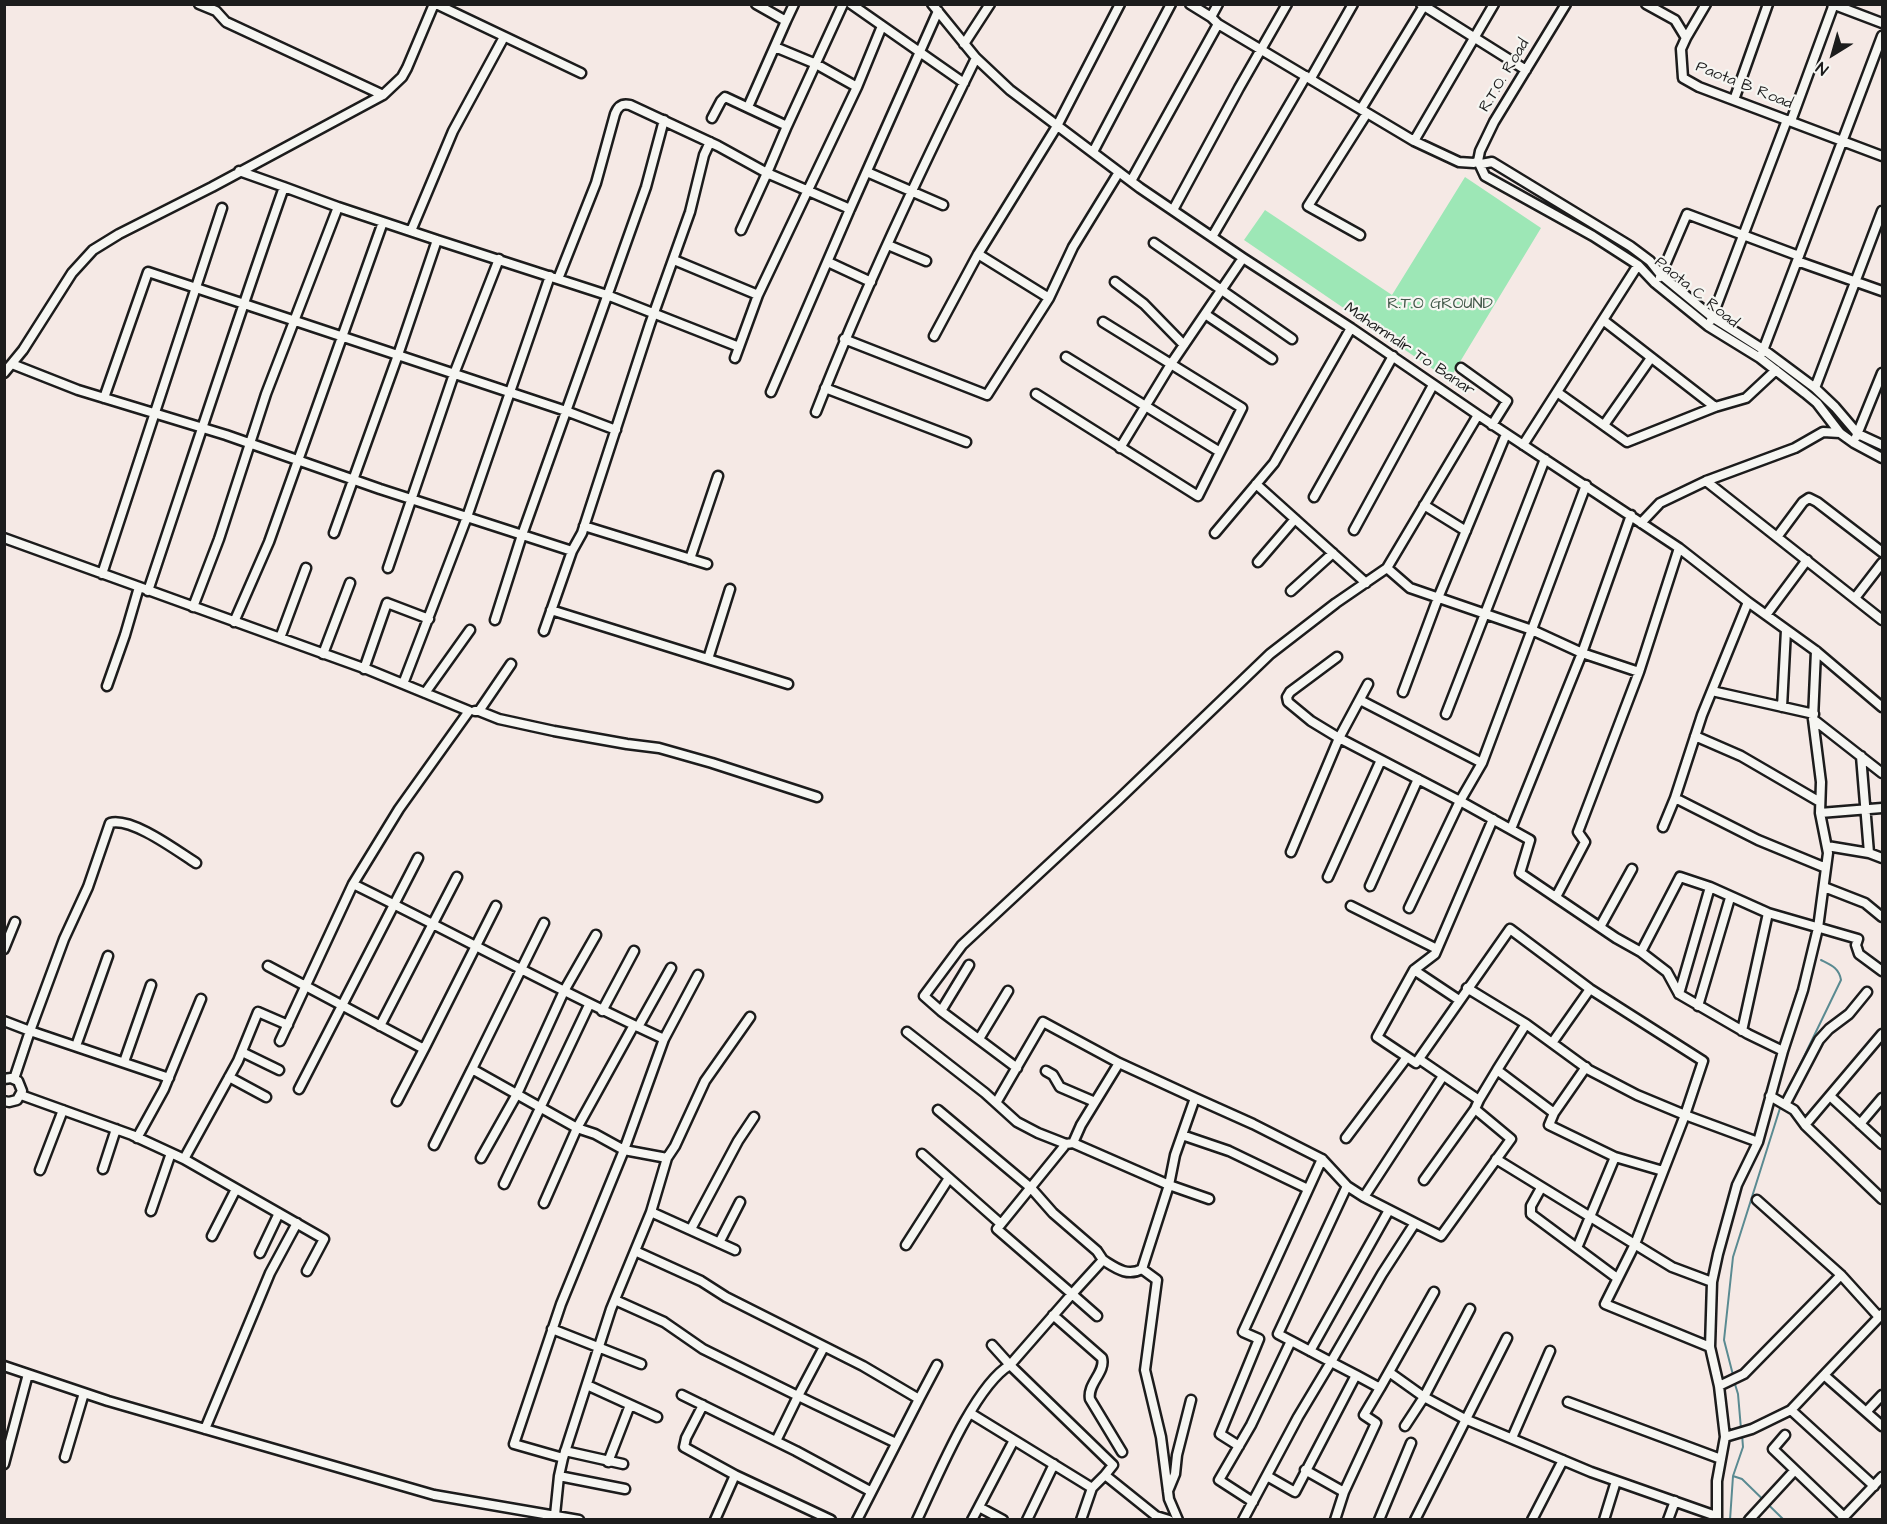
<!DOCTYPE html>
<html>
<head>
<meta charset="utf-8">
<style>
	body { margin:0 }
	#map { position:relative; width:1887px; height:1524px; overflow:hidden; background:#f5e9e5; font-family:"Architects Daughter",sans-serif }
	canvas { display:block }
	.frame { position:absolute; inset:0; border:6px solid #1c1c1c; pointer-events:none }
	.north { position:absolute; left:1803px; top:24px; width:60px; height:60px; -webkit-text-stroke:4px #f6f6f2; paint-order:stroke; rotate:217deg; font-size:16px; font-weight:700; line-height:24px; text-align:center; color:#1c1c1c }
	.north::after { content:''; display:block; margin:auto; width:21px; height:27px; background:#1c1c1c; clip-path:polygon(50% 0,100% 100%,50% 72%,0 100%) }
</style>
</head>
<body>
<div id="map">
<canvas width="1887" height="1524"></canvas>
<div class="frame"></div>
<div class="north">N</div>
</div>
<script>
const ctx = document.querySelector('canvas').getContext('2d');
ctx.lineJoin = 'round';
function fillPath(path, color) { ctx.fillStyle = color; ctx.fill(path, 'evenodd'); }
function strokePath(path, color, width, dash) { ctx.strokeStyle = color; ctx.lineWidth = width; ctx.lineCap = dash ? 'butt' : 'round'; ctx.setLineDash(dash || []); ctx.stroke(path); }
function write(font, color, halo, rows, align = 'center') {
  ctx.font = font + ' "Architects Daughter",sans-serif'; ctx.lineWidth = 4.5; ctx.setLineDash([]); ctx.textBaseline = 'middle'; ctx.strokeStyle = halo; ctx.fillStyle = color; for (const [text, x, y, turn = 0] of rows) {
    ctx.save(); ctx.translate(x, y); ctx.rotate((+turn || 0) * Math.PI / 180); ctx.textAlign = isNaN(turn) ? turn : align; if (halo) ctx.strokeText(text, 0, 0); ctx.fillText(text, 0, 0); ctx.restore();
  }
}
fillPath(new Path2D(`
	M 1465,177 L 1541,228 L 1449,380 L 1244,240 L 1265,210 L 1392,295 Z`), '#9de7b6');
strokePath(new Path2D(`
	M 1783,1100 L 1841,980 C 1839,968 1831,965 1821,960
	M 1733,1375 L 1724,1340 L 1733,1257 L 1781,1105
	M 1734,1381 L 1738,1394 L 1741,1429
	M 1733,1476 L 1742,1479 L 1784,1520
	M 1730,1520 L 1733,1476 L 1743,1447 L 1742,1434`), '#5a8a91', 2);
const minor = new Path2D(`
	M 199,4 L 216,11 L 226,22 L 383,95
	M 436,4 L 581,73
	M 851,4 L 964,83
	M 932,4 L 976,58 L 1010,90 L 1140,188 L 1243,258 L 1351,328 L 1478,415 L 1679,548 L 1748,602 L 1816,651 L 1882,707
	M 1190,4 L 1211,17 L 1218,24 L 1414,141 L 1459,162 L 1474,163 L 1478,161
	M 1421,4 L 1526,70
	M 1566,4 L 1494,122 L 1480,151 L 1478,161 L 1485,176 L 1593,236 L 1638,265 L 1655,283 L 1708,326 L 1760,358 L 1805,393 L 1817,403 L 1840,433 L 1854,443 L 1882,458
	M 1646,4 L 1675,20 L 1686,38 L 1681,49 L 1683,78 L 1699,87 L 1882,156
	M 1832,4 L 1882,23
	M 1211,17 L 1218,4
	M 786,21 L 794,4
	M 1882,36 L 1797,261 L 1882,291
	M 1686,38 L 1706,4
	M 964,44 L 990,4
	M 775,47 L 816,64 L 857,87
	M 1311,78 L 1353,4
	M 1734,100 L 1768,4
	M 748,107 L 786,21 L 756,4
	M 1361,109 L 1425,4
	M 1791,121 L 1834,4
	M 787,126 L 843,4
	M 1414,141 L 1494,4
	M 1093,152 L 1171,4
	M 1481,164 L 1492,162 L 1630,246 L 1650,261 L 1661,275 L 1712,317 L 1764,350 L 1815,388 L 1835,407 L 1858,434 L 1882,445
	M 239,171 L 284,187
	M 867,172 L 943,205
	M 1131,181 L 1218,24
	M 338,207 L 437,240
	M 850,209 L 938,11
	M 1173,210 L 1239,88 L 1287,4
	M 741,230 L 767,173 L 850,209 L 771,392
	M 411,231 L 453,131 L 504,37
	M 1360,235 L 1308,206 L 1367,113
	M 1212,237 L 1306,76
	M 1154,243 L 1292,339
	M 888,245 L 926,261
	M 978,254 L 1049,298
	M 674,260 L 758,295
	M 828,262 L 871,282
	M 1660,277 L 1687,214 L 1799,256
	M 558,279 L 596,183 L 615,114 C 618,106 622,103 630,105 L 718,146 L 767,173 L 787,126 L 725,97 L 721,101 L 712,118
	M 1115,282 L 1144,304 L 1184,345
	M 1205,314 L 1272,359
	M 1603,320 L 1715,407
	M 1711,320 L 1787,120
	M 934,336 L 978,254 L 1057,126 L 1120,4
	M 844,339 L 987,395 L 1049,298 L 1073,247 L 1119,172
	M 1762,353 L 1797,261
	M 1066,357 L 1220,452
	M 735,358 L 758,295 L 857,87 L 882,26
	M 12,364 L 78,390 L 226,435 L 380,489 L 572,551 L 582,533 L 650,324 L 690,212 L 704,155 L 710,142
	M 1461,368 L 1507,401 L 1492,425
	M 4,373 L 23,350 L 72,273 L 93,250 L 119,234 L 212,187 L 383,95 L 402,77 L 407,68 L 434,4
	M 825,388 L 966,442
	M 1815,388 L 1882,211
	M 1557,392 L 1627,442 L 1715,407 L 1746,398 L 1776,370
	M 1036,394 L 1198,496 L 1242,408 L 1103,322
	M 104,398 L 148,272 L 566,411 L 616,430
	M 816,412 C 863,292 919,174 976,58
	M 1478,415 L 1387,568 L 1410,588 L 1532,630 L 1582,653 L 1511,829
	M 1604,425 L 1651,358
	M 1856,437 L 1882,373
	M 1523,445 L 1638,265
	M 1120,448 L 1171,364 L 1243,258
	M 1706,481 L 1882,620
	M 1256,484 L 1366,583
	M 1314,497 L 1393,356
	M 1424,505 L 1466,531
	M 1631,515 L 1582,653 L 1639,672 L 1679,548
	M 1641,523 L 1660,503 L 1706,481 L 1795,448 L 1823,432 L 1840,433
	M 584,526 L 707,564
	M 1354,530 L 1433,385
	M 334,533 L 398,355 L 437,240 L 607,295 L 739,347
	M 1215,533 L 1274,463 L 1351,328
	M 1777,537 L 1803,502 L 1809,498 L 1817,502 L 1882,552
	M 4,538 L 369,670 L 469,711 L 399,809 L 353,884 L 280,1041
	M 690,559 L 718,476
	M 1258,562 L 1295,519
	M 388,568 L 454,374 L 499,259
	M 102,574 L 222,208
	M 148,591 C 193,456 237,321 284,187 L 338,207 L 266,394 L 219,539 L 193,607
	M 1291,591 L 1333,553
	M 1855,598 L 1882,563
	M 551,610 L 788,684
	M 1766,615 L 1807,560
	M 495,620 L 522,535 L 646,187 L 664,120
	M 234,622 L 269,542 L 383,222
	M 544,631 L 572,551
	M 280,638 L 306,568
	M 1816,651 L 1813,719 L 1821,782 L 1820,813 L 1828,853 L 1826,868
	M 323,654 L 350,583
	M 1337,657 L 1290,692 L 1287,697 L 1288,702 L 1311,721 L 1339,738 L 1460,801 L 1482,763 L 1586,485
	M 708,659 L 730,589
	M 364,669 L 387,603 L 429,619
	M 403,684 L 467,517 L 550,276
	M 107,686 L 125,635 L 139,587
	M 1712,691 L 1814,714
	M 1403,692 L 1438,598 L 1506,434
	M 425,693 L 470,630
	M 1360,700 L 1482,763
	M 1782,707 L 1786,630
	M 475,711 L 479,711 L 511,664
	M 479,711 L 499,719 L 554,731 L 627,744 L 659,748 L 712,763 L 817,797
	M 1446,714 L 1545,459
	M 1813,719 L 1882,773
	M 1695,736 L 1741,756 L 1820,802
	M 1861,756 L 1869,853
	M 1820,813 L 1882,808
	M 1663,827 L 1675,798
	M 1827,846 L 1869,853 L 1882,858
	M 1291,852 L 1339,738 L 1368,684
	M 1328,877 L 1381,760
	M 353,884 C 457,935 559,991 664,1039 L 624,1150 L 667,1158 L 651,1212 L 611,1309 L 563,1458 L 559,1476 L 555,1515
	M 1370,886 L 1418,779
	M 1824,887 L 1865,903 L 1882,917
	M 1556,897 L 1585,842 L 1578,832 L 1639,672
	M 1351,906 L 1437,949
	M 1409,908 L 1460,801 L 1530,840 L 1520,873 L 1616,938 L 1641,952 L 1667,972 L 1679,994 L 1748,1034 L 1783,1051
	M 544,923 L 472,1069 L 577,1128 L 595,1134 L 624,1150 L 561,1304 L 514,1444 L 563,1458
	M 1600,927 L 1632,869
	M 4,949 L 15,922
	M 1641,952 L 1680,877 L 1710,887
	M 969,965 L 941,1011 L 1017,1068
	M 268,966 L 424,1049 L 496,906
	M 1414,970 L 1377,1037 L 1416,1063 L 1510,929 L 1590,989 L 1703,1061 L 1685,1115 L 1758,1142
	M 1467,988 L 1526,1024 L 1497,1070 L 1554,1113 L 1549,1125 L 1615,1157 L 1577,1248
	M 1679,994 L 1710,887 L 1768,913 L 1858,939 L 1856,945 L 1859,954 L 1882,971
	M 1459,1000 L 1414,970 L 1435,954 L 1493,819
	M 1698,1006 L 1730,898
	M 602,1011 L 634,951
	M 941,1011 L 924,996 L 962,945 L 1118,800 L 1270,654 L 1336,603 L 1387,568
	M 4,1021 L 30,1031 L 64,939 L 88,887 L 110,823 C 132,817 177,851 196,863
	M 1526,1024 L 1589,1070 L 1637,1095 L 1685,1115 L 1635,1244 L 1605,1304 L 1710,1347
	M 380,1026 L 457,877
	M 638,1027 L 671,968
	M 1742,1031 L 1768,913
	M 907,1032 L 985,1093 L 1017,1122 L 1038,1133 L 1066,1144
	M 664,1039 L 698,975
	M 979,1039 L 1008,991
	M 1552,1043 L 1590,989
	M 76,1046 L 108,956
	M 242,1052 L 279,1070
	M 124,1062 L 151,985
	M 1046,1071 L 1053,1075 L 1060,1087 L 1095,1102
	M 229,1077 L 266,1097
	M 4,1079 L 11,1078 L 18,1081 L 22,1091 L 17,1100 L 9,1102 L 4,1101
	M 14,1079 L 30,1031 L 169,1078
	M 299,1089 L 418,858
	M 21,1095 L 132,1135 L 184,1159 L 238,1061 L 258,1012 L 288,1025
	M 1770,1096 L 1794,1110 L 1805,1125 L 1882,1199
	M 1830,1096 L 1882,1144
	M 1479,1100 L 1497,1070
	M 397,1101 L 424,1049
	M 996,1103 L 1043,1022 L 1119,1063 L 1195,1098
	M 1786,1103 L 1819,1040 L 1829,1029 L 1849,1014 L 1867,992
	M 938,1110 L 1031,1188 L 1053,1213 L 1097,1251 L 1103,1260
	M 1554,1113 L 1586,1067
	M 1860,1124 L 1882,1098
	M 1805,1125 L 1882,1034
	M 1182,1135 L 1229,1151 L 1308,1189
	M 137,1138 L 164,1089 L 201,999
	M 1346,1138 L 1407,1057
	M 1073,1143 L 1081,1125 L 1119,1063
	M 434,1145 L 472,1069
	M 922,1154 L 1001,1224
	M 1615,1157 L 1663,1171
	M 481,1158 L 517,1094 L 564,991 L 596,935
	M 667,1158 L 675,1146 L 705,1081 L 750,1017
	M 184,1159 L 324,1239 L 307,1271
	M 1496,1159 L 1672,1267 L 1712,1282
	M 103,1169 L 116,1129
	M 40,1170 L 63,1110
	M 1424,1180 L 1475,1109
	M 504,1184 L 589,1005
	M 1347,1186 L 1278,1334 L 1331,1362 L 1382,1274 L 1415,1223 L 1441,1236 L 1511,1139 L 1475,1109 L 1479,1100 L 1419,1059
	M 1541,1188 L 1531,1206 L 1531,1214 L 1617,1278
	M 1209,1199 L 1169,1185 L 1175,1155 L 1195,1098 L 1253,1124 L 1322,1159 L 1347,1186 L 1364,1197
	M 1757,1200 L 1841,1275 L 1879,1317
	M 544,1203 L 577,1128 L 634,1025
	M 151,1211 L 171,1153
	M 651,1212 L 735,1250
	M 1415,1223 L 1364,1197 L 1443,1076
	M 691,1229 L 738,1141 L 754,1117
	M 212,1236 L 236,1189
	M 719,1243 L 740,1202
	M 906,1245 L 949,1178
	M 635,1251 L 701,1281 L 726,1297 L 863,1366 L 919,1399 L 857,1520
	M 260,1253 L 279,1213
	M 615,1300 L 664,1322 L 703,1349 L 798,1396 L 776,1441
	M 1882,1314 L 1824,1375 L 1882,1426
	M 1053,1315 L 1102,1358 C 1106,1372 1087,1384 1090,1399 L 1122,1452
	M 1097,1316 L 1072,1294 L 1103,1260 C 1116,1268 1127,1277 1142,1269
	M 552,1329 L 641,1364
	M 824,1347 L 798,1396 L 896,1443
	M 1310,1351 L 1389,1210
	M 4,1366 L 108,1401 L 434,1495 L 579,1520
	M 1389,1372 L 1434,1292
	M 1356,1375 L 1380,1388 L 1389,1372 L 1424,1397 L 1465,1419 L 1591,1472 L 1716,1516
	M 587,1385 L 657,1417
	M 1719,1386 L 1744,1374 L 1841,1275
	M 682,1395 L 796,1451 L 870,1491
	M 919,1399 L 937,1365
	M 1568,1402 L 1721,1459
	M 703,1405 L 686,1438 L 684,1447 L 735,1475
	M 1791,1410 L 1874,1486
	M 1867,1411 L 1882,1395
	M 970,1413 L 1014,1440 L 972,1520
	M 1405,1426 L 1424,1397 L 1470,1309
	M 205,1429 L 270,1273 L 297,1223
	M 1785,1435 L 1773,1449 L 1844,1517
	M 1725,1437 L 1752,1429 L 1791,1410 L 1824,1375
	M 1512,1438 L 1550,1351
	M 1014,1440 L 1092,1488
	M 1239,1446 L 1220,1434 L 1259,1339 L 1243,1332 L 1322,1159
	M 565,1451 L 623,1464
	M 65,1457 L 84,1393
	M 608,1462 L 630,1405
	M 4,1464 L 28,1374
	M 1305,1470 L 1344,1492 L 1335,1520
	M 559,1476 L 625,1489
	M 1168,1491 L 1175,1474 L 1177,1455 L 1191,1400
	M 1344,1492 L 1376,1423 L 1364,1415 L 1380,1388
	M 1253,1502 L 1219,1480 L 1251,1425 L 1291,1341
	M 979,1507 L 1003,1520
	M 1842,1519 L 1882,1477
	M 715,1520 L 735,1475 L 831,1520
	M 917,1520 C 936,1480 974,1386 1010,1365 L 992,1345
	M 1027,1520 L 1054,1464
	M 1081,1520 L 1092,1488 L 1105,1475
	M 1169,1520 L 1156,1516 L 1105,1475 L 1113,1465 L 1010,1365 L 1072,1294 L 997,1229 L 1066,1144 L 1073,1143 L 1169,1185 L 1142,1269 L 1157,1280 L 1145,1370 L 1161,1437 L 1169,1499 L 1178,1520
	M 1243,1520 L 1298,1417 L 1331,1362 L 1356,1375 L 1295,1492 L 1267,1476
	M 1379,1520 L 1411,1443
	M 1415,1520 L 1507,1338
	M 1532,1520 L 1563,1460
	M 1604,1520 L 1616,1481
	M 1668,1520 L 1675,1501
	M 1717,1520 L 1717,1481 L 1725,1437 L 1719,1386 L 1710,1347 L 1712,1282 L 1718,1254 L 1737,1185 L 1758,1142 L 1783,1051 L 1803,990 L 1818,928 L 1826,868 L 1758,840 L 1675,798 L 1702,715 L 1748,602
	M 1749,1520 L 1795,1470`);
strokePath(minor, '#1c1c1c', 13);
strokePath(minor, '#f6f6f2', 8);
write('16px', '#1c1c1c', '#f6f6f2', [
	["R.T.O. Road",1505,76,-59],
	["Paota B Road",1744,86,22],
	["Paota C Road",1696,293,39],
	["Mahamndir To Banar",1409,350,34]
]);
write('16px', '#43594a', '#f6f6f2', [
	["R.T.O GROUND",1440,305]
]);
</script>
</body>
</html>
